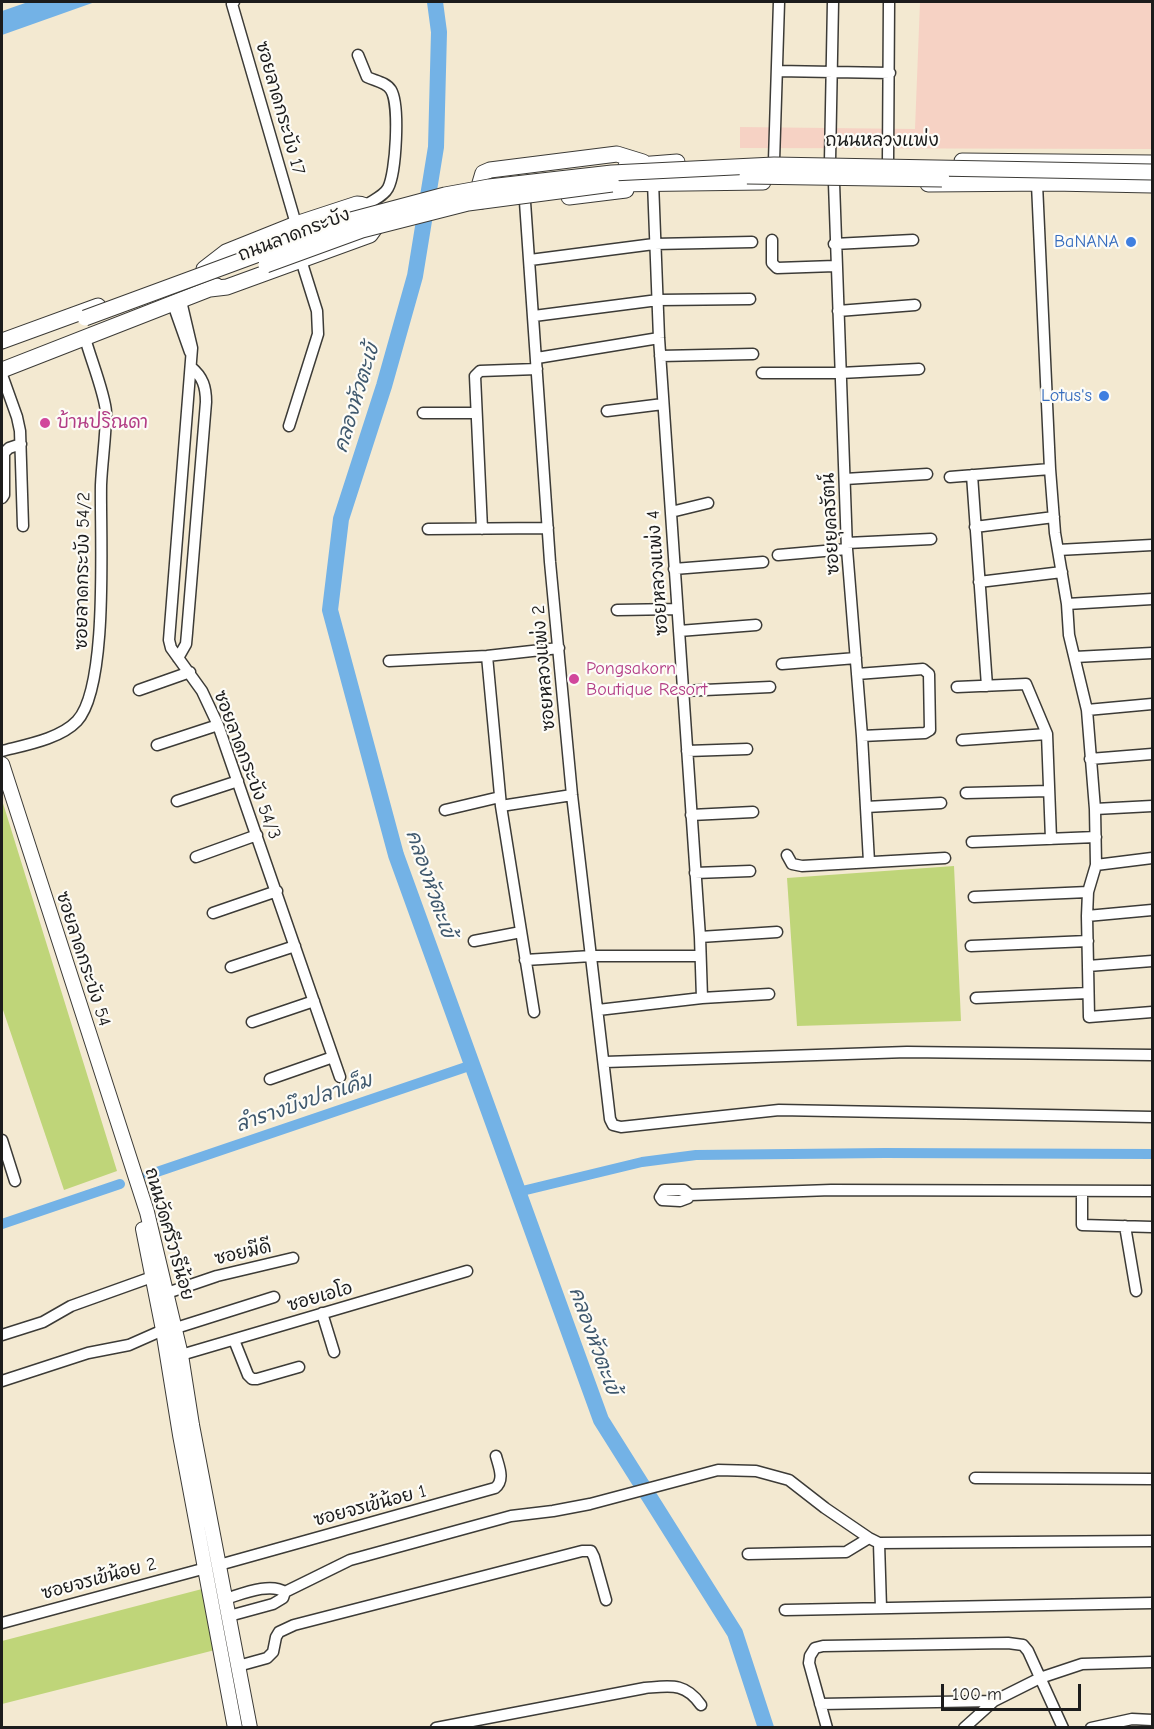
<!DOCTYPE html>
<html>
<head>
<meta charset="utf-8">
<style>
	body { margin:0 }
	#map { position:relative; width:1154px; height:1729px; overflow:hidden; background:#f3e9d1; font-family:"Comic Neue",sans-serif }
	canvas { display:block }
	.frame { position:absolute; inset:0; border:3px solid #1c1c1c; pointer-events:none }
	.scale { position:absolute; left:941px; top:1684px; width:140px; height:27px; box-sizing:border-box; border:3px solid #1c1c1c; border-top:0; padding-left:8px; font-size:18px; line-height:21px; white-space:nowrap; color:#1c1c1c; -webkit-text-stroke:4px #fdfcf7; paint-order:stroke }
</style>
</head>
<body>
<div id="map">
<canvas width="1154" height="1729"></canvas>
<div class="frame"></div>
<div class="scale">100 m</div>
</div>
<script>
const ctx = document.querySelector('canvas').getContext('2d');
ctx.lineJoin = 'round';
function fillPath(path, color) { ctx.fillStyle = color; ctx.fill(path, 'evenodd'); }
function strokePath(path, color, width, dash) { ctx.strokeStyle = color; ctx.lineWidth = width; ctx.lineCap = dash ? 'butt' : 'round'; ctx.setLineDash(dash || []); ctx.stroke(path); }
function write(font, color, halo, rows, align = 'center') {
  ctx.font = font + ' "Comic Neue","Playpen Sans Thai",sans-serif'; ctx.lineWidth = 4.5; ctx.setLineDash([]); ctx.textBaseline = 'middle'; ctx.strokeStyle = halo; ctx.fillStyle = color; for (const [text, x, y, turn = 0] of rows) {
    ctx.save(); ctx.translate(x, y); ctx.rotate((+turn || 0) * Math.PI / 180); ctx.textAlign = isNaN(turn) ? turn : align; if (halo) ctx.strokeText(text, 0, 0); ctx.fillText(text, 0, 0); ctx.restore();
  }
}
fillPath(new Path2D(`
	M 920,2 L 1152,2 L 1152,149 L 740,148 L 740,127 L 915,129 Z`), '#f6d2c4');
fillPath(new Path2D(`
	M 2,800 L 117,1171 L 64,1190 L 2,1007 Z
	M 954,866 L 961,1021 L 797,1026 L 787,878 Z
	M 202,1589 L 215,1650 L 2,1704 L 2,1641 Z`), '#bfd579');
fillPath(new Path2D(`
	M 28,2 L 95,2 L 2,35 L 2,11 Z`), '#73b2e6');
strokePath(new Path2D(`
	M 148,1175 L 472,1065
	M 518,1192 L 642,1162 L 696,1155 L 885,1153 L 1152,1154
	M 2,1224 L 120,1184`), '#73b2e6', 10);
strokePath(new Path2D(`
	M 435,2 L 439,32 L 436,147 L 415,276 L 384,386 L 341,519 L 330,610 L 396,855 L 601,1420 L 735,1633 L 766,1728`), '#73b2e6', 16);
const street = new Path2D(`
	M 234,2 L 232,4 L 296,224
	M 358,55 L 367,77 C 375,81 386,82 391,90 C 400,105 396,173 388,188 C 384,196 373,200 366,205
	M 777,71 L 890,73
	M 774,161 L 779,2
	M 830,161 L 833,2
	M 888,161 L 889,2
	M 653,182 L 659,338 L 700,937 L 702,998
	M 834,183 L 847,549 L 862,736 L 869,862
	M 1037,184 L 1050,469 L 1055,533 L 1067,604 L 1069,635 L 1087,710 L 1095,809 L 1096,865 L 1088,892 L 1087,916 L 1089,1017 L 1152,1012
	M 525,202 L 550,562 L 572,795 L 610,1119 L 613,1125 L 621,1127 L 779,1110 L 1152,1117
	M 772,240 L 772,263 L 777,268 L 835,266
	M 834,244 L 913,240
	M 530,260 L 654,244 L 752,242
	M 181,301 L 192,348 L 169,640 L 171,648 L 202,691 L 218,725 L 340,1077
	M 173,304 L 190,352
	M 838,311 L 915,305
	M 534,316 L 658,300 L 750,299
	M 660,356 L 753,354
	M 537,358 L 659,338
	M 762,373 L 840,373 L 919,369
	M 2,375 L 17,417 L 20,431 L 23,526
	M 607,411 L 663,404
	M 423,413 L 476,413
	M 289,426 L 318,334 L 317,311 L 301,260
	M 972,475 L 987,686
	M 950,477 L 1050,469
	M 845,479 L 927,474
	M 2,498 L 4,495 L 4,453 L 9,448 L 21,444
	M 671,512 L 708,503
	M 975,527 L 1054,517
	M 428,529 L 548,528
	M 482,529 L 475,376 L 480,371 L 537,369
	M 847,543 L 931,539
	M 1058,550 L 1152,545
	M 778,555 L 847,549
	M 674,569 L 763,562
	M 979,582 L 1062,572
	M 1067,604 L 1152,599
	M 617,610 L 677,609
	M 679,631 L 756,625
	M 487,656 L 501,806 L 534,1012
	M 1075,657 L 1152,653
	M 178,658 L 186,644 L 187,633 L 206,402 C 206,387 203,377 191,367
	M 389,661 L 487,656 L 559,648
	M 782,664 L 856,658
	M 857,674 L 923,669 L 929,674 L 930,730 L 925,733 L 862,736
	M 957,687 L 1026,684 L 1047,734 L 1051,839
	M 139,690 L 190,672
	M 683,691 L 770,687
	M 1087,710 L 1152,704
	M 962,740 L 1047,734
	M 157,745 L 218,725
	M 2,751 C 25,745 60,739 77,721 C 109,687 100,534 101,485 C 102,461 106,436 106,412 C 105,394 90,357 85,338
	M 687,751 L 747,749
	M 1090,759 L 1152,754
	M 966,793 L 1049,791
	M 177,801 L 238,781
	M 501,806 L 572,795
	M 866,807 L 941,803
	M 1095,809 L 1152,806
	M 445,810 L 500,797
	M 691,815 L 753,812
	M 972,842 L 1096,837
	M 787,855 L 792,864 L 802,866 L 945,858
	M 196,857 L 257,835
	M 1096,865 L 1152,858
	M 695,873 L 750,871
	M 974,897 L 1088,892
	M 213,913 L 277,891
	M 1087,916 L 1152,910
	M 700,937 L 777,932
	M 474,941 L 521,932
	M 971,946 L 1088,941
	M 525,960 L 592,956 L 700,956
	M 1088,966 L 1152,961
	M 231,967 L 295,946
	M 976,998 L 1088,993
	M 598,1010 L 702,998 L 769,994
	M 252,1022 L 314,1001
	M 605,1062 L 907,1052 L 1152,1055
	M 270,1079 L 333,1057
	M 2,1140 L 15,1181
	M 1082,1191 L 1082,1225 L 1152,1227
	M 690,1195 L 688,1198 L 680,1201 L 662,1200 L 660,1197 L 664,1190 L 684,1190 L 690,1195 L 831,1190 L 1152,1191
	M 1125,1226 L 1136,1291
	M 167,1293 L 217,1276 L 293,1258
	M 322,1313 L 334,1352
	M 176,1328 L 274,1297
	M 2,1335 L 43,1322 L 71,1306 L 152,1277
	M 234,1340 L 248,1375 L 252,1379 L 257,1379 L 299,1367
	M 181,1355 L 467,1271
	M 2,1381 L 88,1353 L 129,1345 L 163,1330
	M 975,1478 L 1152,1479
	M 879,1543 L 881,1608
	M 748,1554 L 846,1552 L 869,1538
	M 219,1565 L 495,1488 C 505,1480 499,1467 496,1456
	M 225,1599 C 242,1594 270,1582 285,1592
	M 785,1610 L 1152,1603
	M 229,1616 L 273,1604 L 283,1598 L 285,1592 L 350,1560 L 511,1516 L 553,1511 L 590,1504 L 718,1470 L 756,1471 L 789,1480 L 825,1508 L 869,1538 L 879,1543 L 1152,1541
	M 2,1623 L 206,1568
	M 238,1666 L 267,1658 L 273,1652 L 276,1637 L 279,1632 L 294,1625 L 582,1551 L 591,1551 L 594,1557 L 606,1600
	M 820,1704 L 994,1701
	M 436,1728 L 645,1688 C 670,1686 685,1682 701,1705
	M 827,1728 L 809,1663 L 810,1656 L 815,1648 L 823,1646 L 1008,1643 L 1023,1645 L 1028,1651 L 1063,1728
	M 964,1728 L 994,1701 L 1040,1678 L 1082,1664 L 1152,1662
	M 1091,1728 L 1132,1719 L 1152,1720`);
const secondary = new Path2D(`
	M 2,764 L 147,1212 L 181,1355 L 192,1425 L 250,1728
	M 143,1229 L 163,1330 L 180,1435 L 235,1728`);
const primary = new Path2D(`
	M 962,161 L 1152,163
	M 626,166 L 677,162
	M 612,184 L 763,182
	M 928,184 L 1052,183 L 1152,185
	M 569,197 L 626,190
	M 482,201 L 480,183 L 483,173 L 490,170 L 617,154 L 643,162
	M 204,269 L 226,252 L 296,224 L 357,204 C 371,204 371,216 375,228 L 370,235 L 227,287 L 210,289
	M 2,341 L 98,306
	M 2,370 L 217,286`);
strokePath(street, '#3c3b37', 13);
strokePath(secondary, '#3c3b37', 16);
strokePath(primary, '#3c3b37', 17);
strokePath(street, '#fff', 10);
strokePath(secondary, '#fff', 14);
strokePath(primary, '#fff', 15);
const primaryBridge = new Path2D(`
	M 747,176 L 942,179
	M 266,265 L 362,230 L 468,203 L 612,184
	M 85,318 L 351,220 L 445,195 L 489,187 L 612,173 L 774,165 L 1152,172`);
strokePath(primaryBridge, '#3c3b37', 17, []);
strokePath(primaryBridge, '#fff', 15);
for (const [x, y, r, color] of [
	[1131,242,6,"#3f7fe0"],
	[1104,396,6,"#3f7fe0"],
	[45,423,6,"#d1479c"],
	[574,679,6,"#d1479c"]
]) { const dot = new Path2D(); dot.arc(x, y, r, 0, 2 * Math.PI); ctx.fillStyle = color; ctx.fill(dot); strokePath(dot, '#fdfcf7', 2); }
write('18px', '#1c1c1c', '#fdfcf7', [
	["ซอยลาดกระบัง 17",280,108,74],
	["ถนนหลวงแพ่ง",882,141],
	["ถนนลาดกระบัง",294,235,-21],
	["ซอยยุคลรัตน์",831,524,-93],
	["ซอยลาดกระบัง 54/2",83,571,-89],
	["ซอยหลวงแพ่ง 4",658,573,-94],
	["ซอยหลวงแพ่ง 2",544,668,-95],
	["ซอยลาดกระบัง 54/3",247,765,69],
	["ซอยลาดกระบัง 54",83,959,72],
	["ถนนวัดศรีวารีน้อย",169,1234,74],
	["ซอยมีดี",243,1253,-13],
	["ซอยเอโอ",320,1297,-16],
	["ซอยจรเข้น้อย 1",370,1506,-15],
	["ซอยจรเข้น้อย 2",99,1579,-15]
]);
write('18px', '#366cbe', '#fdfcf7', [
	["BaNANA",1119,242],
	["Lotus's",1092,396]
], 'right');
write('18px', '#b23c85', '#fdfcf7', [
	["บ้านปริณดา",57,423],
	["Pongsakorn",586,669],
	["Boutique Resort",586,690]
], 'left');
write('italic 20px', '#3f586d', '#fdfcf7', [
	["คลองหัวตะเข้",357,398,-73],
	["คลองหัวตะเข้",430,884,71],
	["ลำรางบึงปลาเค็ม",304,1103,-19],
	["คลองหัวตะเข้",594,1341,70]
]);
</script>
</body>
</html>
